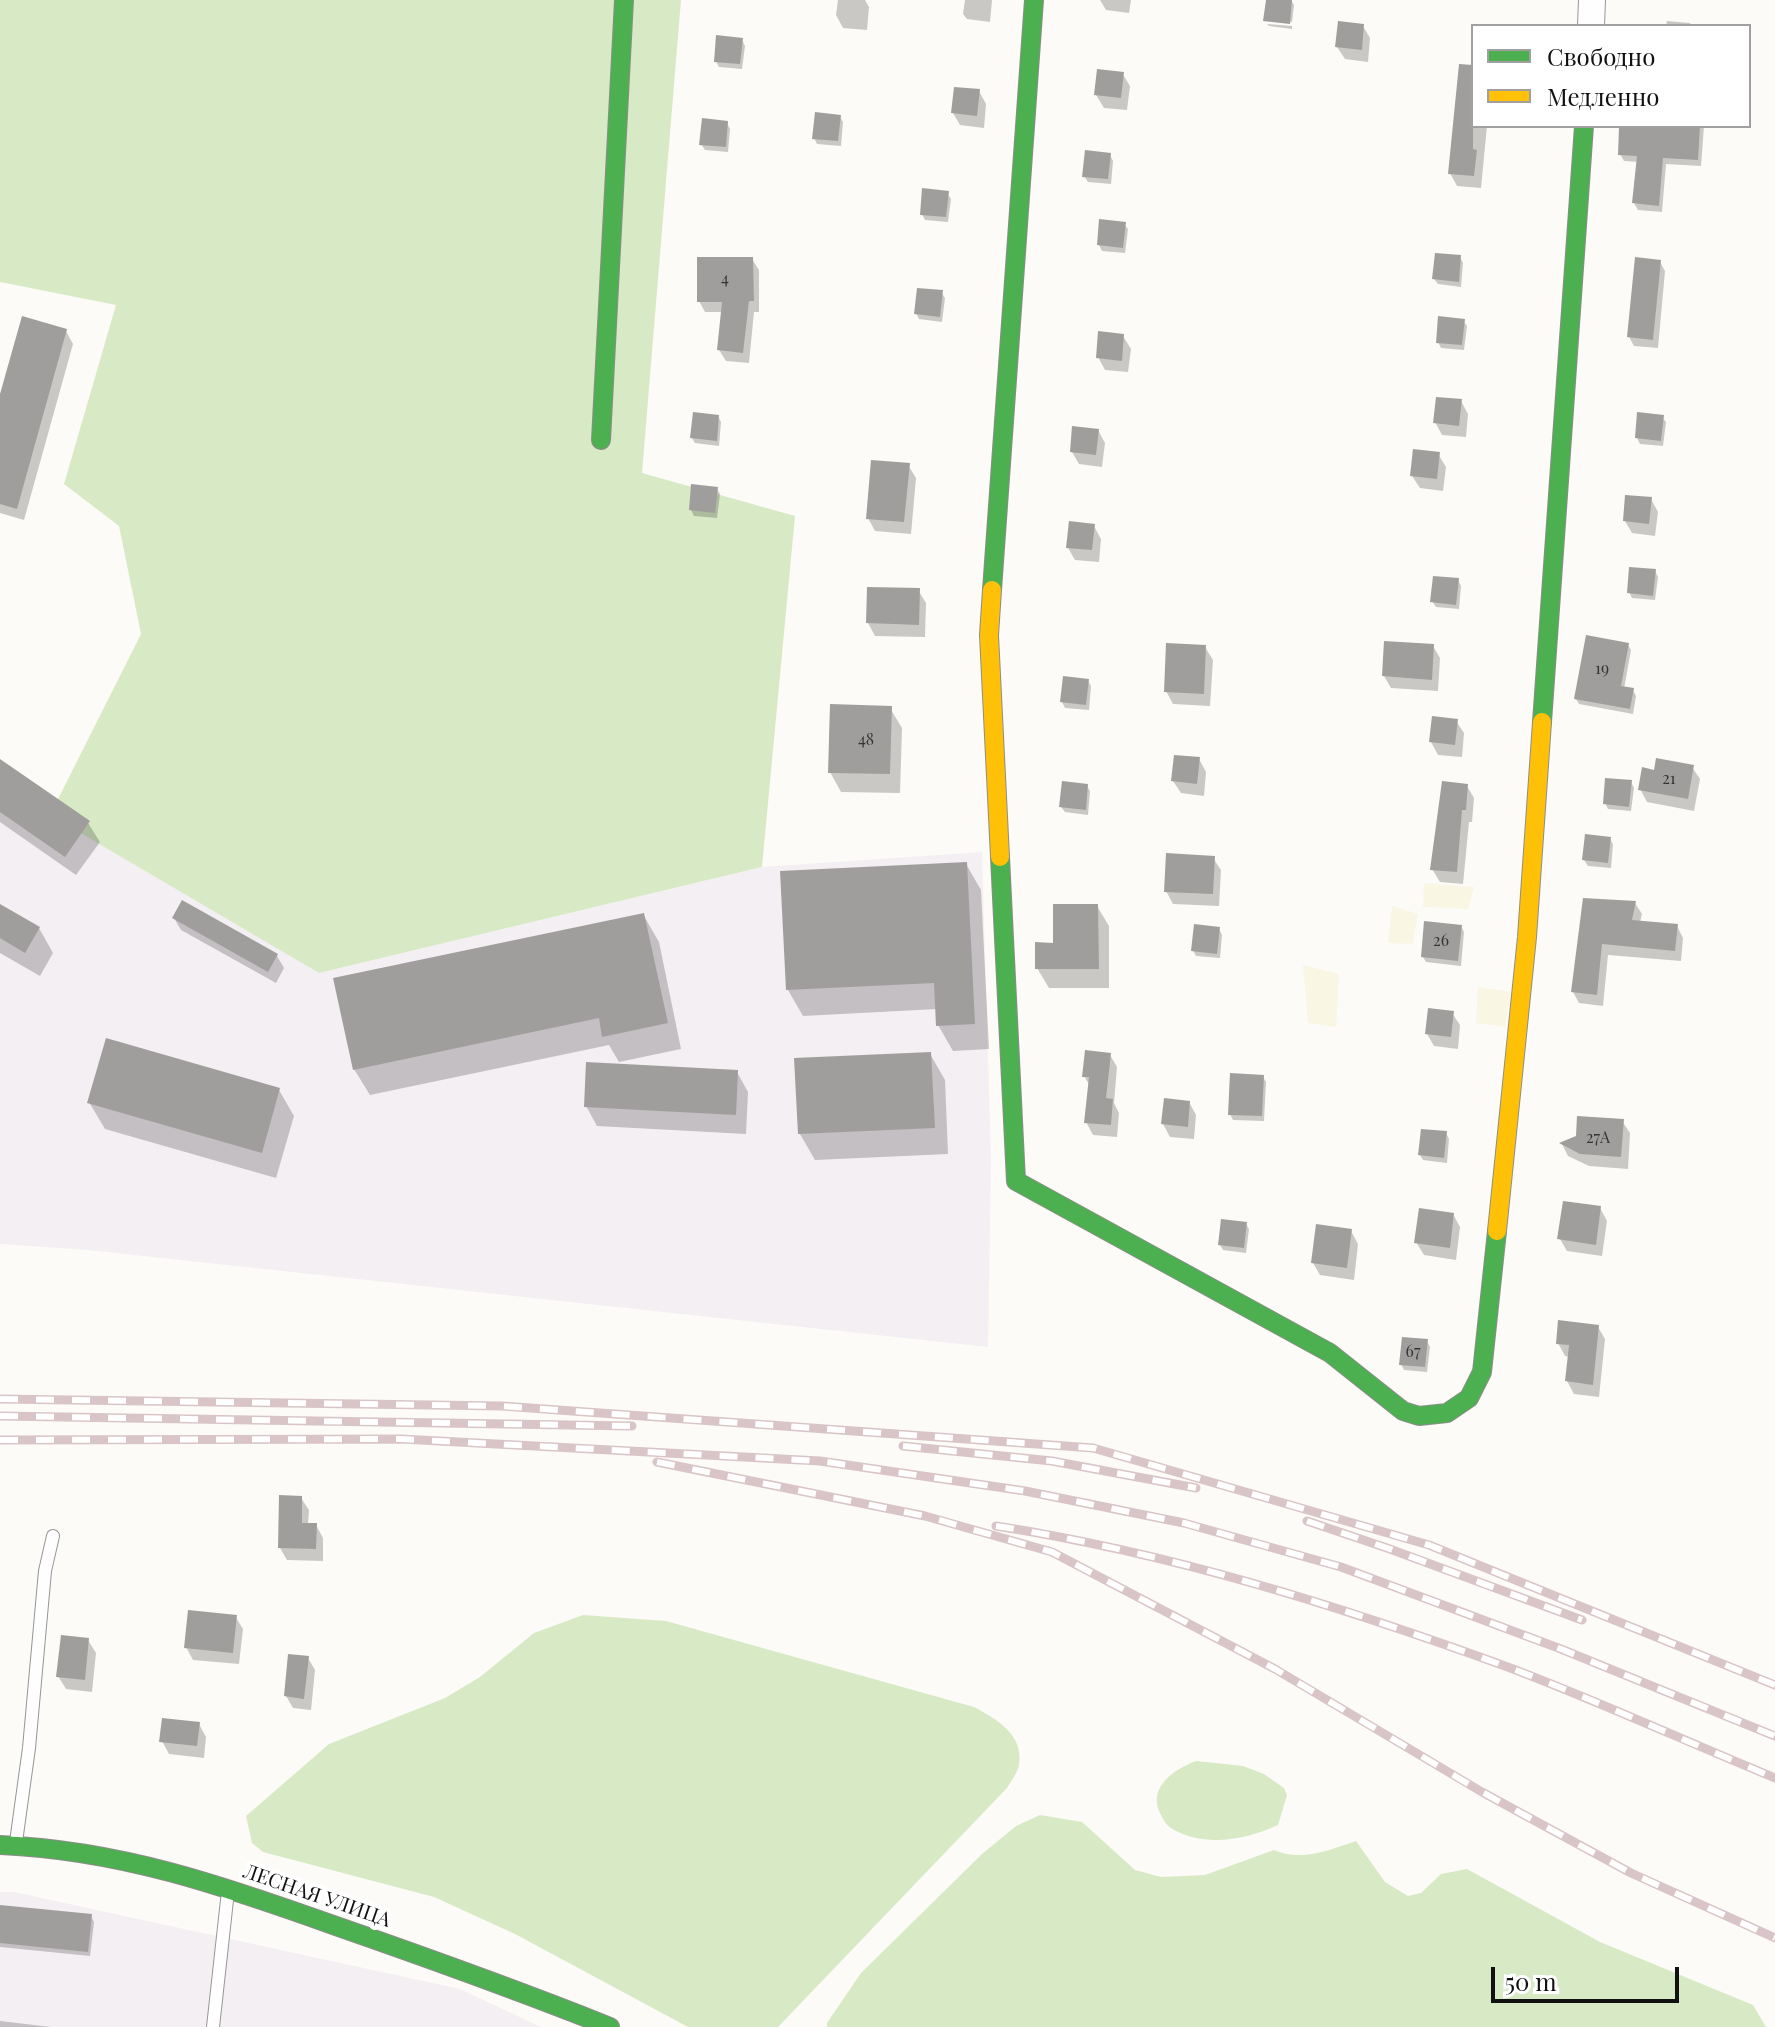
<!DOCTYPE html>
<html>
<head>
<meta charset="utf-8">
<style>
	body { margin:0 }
	#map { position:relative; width:1775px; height:2027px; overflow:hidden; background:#fcfbf7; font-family:"Playfair Display",serif }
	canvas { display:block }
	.legend { position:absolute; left:1471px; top:24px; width:280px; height:104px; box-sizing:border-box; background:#fff; border:2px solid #a0a0a0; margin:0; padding:10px 14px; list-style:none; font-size:24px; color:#111 }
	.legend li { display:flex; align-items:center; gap:16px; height:40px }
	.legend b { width:40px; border:2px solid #a0a0a0 }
	.scale { position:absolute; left:1491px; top:1967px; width:188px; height:36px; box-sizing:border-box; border:4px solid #111; border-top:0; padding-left:10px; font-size:24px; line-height:28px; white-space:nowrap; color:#111; -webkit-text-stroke:6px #fff; paint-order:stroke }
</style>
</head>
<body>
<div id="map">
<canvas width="1775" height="2027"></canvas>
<ul class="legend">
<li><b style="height:10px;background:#4caf50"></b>Свободно</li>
<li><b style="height:10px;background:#ffc107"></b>Медленно</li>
</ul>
<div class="scale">50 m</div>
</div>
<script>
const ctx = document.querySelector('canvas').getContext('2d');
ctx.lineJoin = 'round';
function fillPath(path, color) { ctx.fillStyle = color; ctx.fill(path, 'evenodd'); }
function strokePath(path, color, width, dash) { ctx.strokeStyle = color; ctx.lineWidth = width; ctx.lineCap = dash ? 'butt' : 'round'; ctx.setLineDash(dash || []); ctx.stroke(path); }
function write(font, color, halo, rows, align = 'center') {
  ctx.font = font + ' "Playfair Display",serif'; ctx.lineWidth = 8; ctx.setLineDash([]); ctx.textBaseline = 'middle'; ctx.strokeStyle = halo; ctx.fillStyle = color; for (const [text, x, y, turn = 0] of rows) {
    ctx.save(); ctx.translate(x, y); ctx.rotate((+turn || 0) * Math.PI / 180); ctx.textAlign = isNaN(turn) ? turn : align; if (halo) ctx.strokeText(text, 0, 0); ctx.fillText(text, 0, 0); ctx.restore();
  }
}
fillPath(new Path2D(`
	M 0,770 L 319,973 L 762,867 L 982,852 L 991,1160 L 988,1347 L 88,1250 L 0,1244 Z
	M 0,1892 L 14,1892 L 460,1989 L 541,2027 L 0,2027 Z`), '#f4eff3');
fillPath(new Path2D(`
	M 1424,883 L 1474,887 L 1468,909 L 1423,907 Z
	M 1392,906 L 1418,914 L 1413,944 L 1388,943 Z
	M 1303,965 L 1339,974 L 1336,1027 L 1308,1023 Z
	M 1478,987 L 1511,992 L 1505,1027 L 1476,1023 Z`), '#f9f6e3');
fillPath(new Path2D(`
	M 0,0 L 681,0 L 642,473 L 795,516 L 762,867 L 319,973 L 50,815 L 141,634 L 119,526 L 64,484 L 116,305 L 0,282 Z
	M 583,1615 L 666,1621 L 974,1707 C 996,1719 1024,1734 1019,1765 C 1018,1772 1011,1781 1007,1788 L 778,2027 L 688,2027 L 515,1934 L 434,1897 L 263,1852 L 252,1843 L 246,1816 L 329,1744 L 445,1698 L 480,1677 L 534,1633 Z
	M 1196,1761 L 1243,1766 L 1264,1774 L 1284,1788 L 1287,1795 L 1278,1825 C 1246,1840 1203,1848 1171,1828 C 1166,1825 1163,1819 1160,1813 C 1147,1787 1175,1769 1196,1761 Z
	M 1040,1815 L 1082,1822 L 1135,1870 L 1161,1877 L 1205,1875 L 1274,1850 C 1302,1862 1329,1850 1356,1841 L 1385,1882 L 1408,1896 L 1421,1893 L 1441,1874 L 1467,1869 L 1600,1942 L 1753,2005 L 1766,2027 L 827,2027 L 827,2023 L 861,1973 L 982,1854 L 1016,1826 Z`), '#d8eac5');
fillPath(new Path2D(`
	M 838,0 L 865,0 L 869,7 L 867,30 L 843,28 L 836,15 Z
	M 965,0 L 992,0 L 990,22 L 967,19 L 963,14 Z
	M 1100,0 L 1131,0 L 1129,13 L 1106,10 Z
	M 1268,0 L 1291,0 L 1294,5 L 1292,22 L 1266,20 L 1266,22 L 1265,21 Z
	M 1667,21 L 1690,23 L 1692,26 L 1666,26 Z
	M 1267,24 L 1292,26 L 1292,29 L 1269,26 Z
	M 1363,26 L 1370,38 L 1368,62 L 1345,59 L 1337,47 Z
	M 742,40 L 745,46 L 742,69 L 719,67 L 716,61 Z
	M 1122,73 L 1130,86 L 1127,110 L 1104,108 L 1096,95 Z
	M 979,91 L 986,104 L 984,128 L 960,125 L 953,113 Z
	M 1473,99 L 1473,126 L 1487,126 L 1481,188 L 1457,186 L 1450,173 Z
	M 840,117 L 843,122 L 841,146 L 817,144 L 814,138 Z
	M 727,123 L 730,129 L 728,152 L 705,150 L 701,144 Z
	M 1621,126 L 1704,126 L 1701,166 L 1666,164 L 1662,212 L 1638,210 L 1634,203 L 1639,162 L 1624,161 L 1620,154 Z
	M 1110,155 L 1113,161 L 1111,184 L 1088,182 L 1084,176 Z
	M 947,193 L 951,199 L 948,222 L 925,220 L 922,214 Z
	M 1124,224 L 1128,229 L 1125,253 L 1102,251 L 1099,245 Z
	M 1460,257 L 1463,263 L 1461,287 L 1438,284 L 1434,279 Z
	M 752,259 L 759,270 L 759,312 L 754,312 L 749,363 L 726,361 L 719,350 L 723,312 L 705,312 L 699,301 Z
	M 1660,262 L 1665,271 L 1658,348 L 1634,346 L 1629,337 Z
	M 941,292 L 945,298 L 942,322 L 919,319 L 916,313 Z
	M 1463,321 L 1467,326 L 1464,350 L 1441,348 L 1438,342 Z
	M 66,331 L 73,344 L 24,520 L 0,513 L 0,401 Z
	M 1123,336 L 1131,349 L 1128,372 L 1105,370 L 1098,357 Z
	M 1461,401 L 1468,414 L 1466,437 L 1442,435 L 1435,422 Z
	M 718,416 L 721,422 L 719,446 L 695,443 L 692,438 Z
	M 1662,417 L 1666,422 L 1663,446 L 1640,444 L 1637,438 Z
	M 1098,430 L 1105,443 L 1102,467 L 1079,464 L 1072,452 Z
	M 1438,454 L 1446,467 L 1443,491 L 1420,488 L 1412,476 Z
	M 908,465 L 916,478 L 911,534 L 875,531 L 868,518 Z
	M 717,489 L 720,494 L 717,518 L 694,516 L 691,510 Z
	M 1651,499 L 1658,512 L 1655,536 L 1632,533 L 1625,521 Z
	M 1094,526 L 1101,539 L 1099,562 L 1075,560 L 1068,548 Z
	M 1655,571 L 1658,577 L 1655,600 L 1632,598 L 1629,592 Z
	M 1458,580 L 1461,586 L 1459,609 L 1436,607 L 1432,601 Z
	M 918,590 L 926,603 L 925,637 L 875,636 L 868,623 Z
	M 1628,645 L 1631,650 L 1624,689 L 1633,690 L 1636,696 L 1633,714 L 1579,704 L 1576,699 Z
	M 1433,646 L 1440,658 L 1438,691 L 1391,688 L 1384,676 Z
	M 1205,647 L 1213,660 L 1210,706 L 1173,704 L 1166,691 Z
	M 1088,681 L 1091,686 L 1089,710 L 1065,708 L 1062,702 Z
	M 890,708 L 902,728 L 900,793 L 841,792 L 830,772 Z
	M 1456,721 L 1464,733 L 1462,757 L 1438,755 L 1431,742 Z
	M 1199,759 L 1206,772 L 1204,796 L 1181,793 L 1173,781 Z
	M 0,761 L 88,823 L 100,842 L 76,875 L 0,822 Z
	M 1692,767 L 1700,779 L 1694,811 L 1647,802 L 1640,789 L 1656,772 Z
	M 1631,782 L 1634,788 L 1631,811 L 1608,809 L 1605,803 Z
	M 1087,786 L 1090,791 L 1088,815 L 1065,812 L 1061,807 Z
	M 1467,786 L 1474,798 L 1472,822 L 1469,822 L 1463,884 L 1440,882 L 1432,869 Z
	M 1610,839 L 1613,844 L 1611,868 L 1588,866 L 1584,860 Z
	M 1213,858 L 1221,870 L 1219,906 L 1173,904 L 1166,891 Z
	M 966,864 L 981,890 L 989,1049 L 953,1051 L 938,1025 L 937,1009 L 803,1016 L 788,990 Z
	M 1585,900 L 1635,903 L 1642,914 L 1640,922 L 1677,926 L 1683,938 L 1681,961 L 1608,955 L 1603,1006 L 1579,1003 L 1573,992 Z
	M 0,906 L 39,928 L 53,953 L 40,976 L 0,953 Z
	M 1097,906 L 1109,926 L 1109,988 L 1049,988 L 1037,968 L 1055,945 Z
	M 644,916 L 659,942 L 681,1049 L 619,1062 L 609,1045 L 370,1095 L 354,1069 Z
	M 174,918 L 277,956 L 284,968 L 276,983 L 181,930 Z
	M 1461,926 L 1464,932 L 1461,966 L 1426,962 L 1423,957 Z
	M 1219,929 L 1222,935 L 1220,958 L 1196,956 L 1193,950 Z
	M 1452,1013 L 1460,1025 L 1458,1049 L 1434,1046 L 1427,1034 Z
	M 930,1054 L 945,1080 L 948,1154 L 815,1160 L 800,1134 Z
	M 1110,1055 L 1117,1067 L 1114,1103 L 1119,1113 L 1117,1137 L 1093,1135 L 1086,1122 L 1090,1086 L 1084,1076 Z
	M 737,1072 L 748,1092 L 746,1134 L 597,1126 L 586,1106 Z
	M 1263,1077 L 1266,1082 L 1264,1121 L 1233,1120 L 1230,1114 Z
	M 279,1090 L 294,1116 L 276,1178 L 105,1129 L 89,1102 Z
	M 1189,1102 L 1196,1115 L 1194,1139 L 1170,1137 L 1163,1124 Z
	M 1622,1121 L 1630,1133 L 1628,1169 L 1589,1166 L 1568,1156 L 1562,1144 Z
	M 1446,1133 L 1449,1139 L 1447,1163 L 1423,1160 L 1420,1155 Z
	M 1600,1208 L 1607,1221 L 1602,1256 L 1567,1251 L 1560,1239 Z
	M 1453,1214 L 1460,1227 L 1456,1260 L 1424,1255 L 1416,1242 Z
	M 1246,1224 L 1249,1229 L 1246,1253 L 1223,1250 L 1220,1245 Z
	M 1351,1231 L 1358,1244 L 1354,1280 L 1320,1275 L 1313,1263 Z
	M 1598,1327 L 1605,1339 L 1599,1397 L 1574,1394 L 1567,1381 L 1570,1357 L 1565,1356 L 1558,1343 Z
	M 1427,1341 L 1430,1347 L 1427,1372 L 1404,1370 L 1401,1364 Z
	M 301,1498 L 309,1510 L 308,1525 L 316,1525 L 323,1538 L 323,1561 L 287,1560 L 280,1548 Z
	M 235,1616 L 243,1629 L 239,1664 L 193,1660 L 186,1647 Z
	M 88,1640 L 96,1653 L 92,1692 L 66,1689 L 58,1676 Z
	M 308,1658 L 315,1670 L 311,1710 L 293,1708 L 286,1696 Z
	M 199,1724 L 206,1737 L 204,1758 L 169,1754 L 162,1741 Z
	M 0,1907 L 91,1916 L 94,1922 L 90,1956 L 0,1947 Z
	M 0,2021 L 51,2027 L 0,2027 Z`), '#0003');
fillPath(new Path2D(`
	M 1266,0 L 1292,0 L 1290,24 L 1263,21 Z
	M 1338,21 L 1364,24 L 1362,50 L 1335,47 Z
	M 716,35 L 743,38 L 740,64 L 714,62 Z
	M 1459,64 L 1473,65 L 1473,149 L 1477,150 L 1474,176 L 1448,174 Z
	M 1097,69 L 1124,72 L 1121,98 L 1094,95 Z
	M 954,87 L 980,89 L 977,116 L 951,113 Z
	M 815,112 L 841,115 L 838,141 L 812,139 Z
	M 702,118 L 728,121 L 726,147 L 699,145 Z
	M 1619,126 L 1700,126 L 1698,160 L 1663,158 L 1659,206 L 1632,203 L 1637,156 L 1618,155 Z
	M 1085,150 L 1111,153 L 1108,179 L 1082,177 Z
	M 922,188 L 949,191 L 946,217 L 920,215 Z
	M 1099,219 L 1126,222 L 1123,248 L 1097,245 Z
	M 1435,253 L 1461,255 L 1459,282 L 1432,279 Z
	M 697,257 L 753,257 L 754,301 L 749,301 L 743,353 L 717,350 L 722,302 L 697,302 Z
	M 1635,257 L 1661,260 L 1653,340 L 1627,337 Z
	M 917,288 L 943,290 L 940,317 L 914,314 Z
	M 22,316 L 67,329 L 17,509 L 0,504 L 0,394 Z
	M 1438,316 L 1465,319 L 1462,345 L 1436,343 Z
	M 1098,331 L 1124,334 L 1122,361 L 1096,358 Z
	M 1436,397 L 1462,399 L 1459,426 L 1433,423 Z
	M 693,412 L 719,415 L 717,441 L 690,438 Z
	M 1637,412 L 1664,415 L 1661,441 L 1635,438 Z
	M 1072,426 L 1099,429 L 1096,455 L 1070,452 Z
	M 1413,449 L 1440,452 L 1437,479 L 1410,476 Z
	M 871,460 L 910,463 L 904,522 L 866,519 Z
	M 691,484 L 718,487 L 715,513 L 689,510 Z
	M 1625,495 L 1652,497 L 1649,524 L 1623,521 Z
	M 1069,521 L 1095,524 L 1092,550 L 1066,548 Z
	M 1629,567 L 1656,569 L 1653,596 L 1627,593 Z
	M 1433,576 L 1459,578 L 1456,605 L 1430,602 Z
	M 867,587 L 920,588 L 919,625 L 866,623 Z
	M 1586,635 L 1629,643 L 1621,686 L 1634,688 L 1630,709 L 1574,699 Z
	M 1384,641 L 1434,644 L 1432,680 L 1382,676 Z
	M 1166,643 L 1206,645 L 1204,694 L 1164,692 Z
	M 1063,676 L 1089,679 L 1086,705 L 1060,702 Z
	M 830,704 L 892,706 L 890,774 L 828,773 Z
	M 1432,716 L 1458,719 L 1455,745 L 1429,742 Z
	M 1174,755 L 1200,757 L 1197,784 L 1171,781 Z
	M 1656,758 L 1694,765 L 1688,799 L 1638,790 L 1642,767 L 1654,770 Z
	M 0,759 L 90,821 L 65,857 L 0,812 Z
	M 1605,778 L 1632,780 L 1629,807 L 1603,804 Z
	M 1062,781 L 1088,784 L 1086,810 L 1059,807 Z
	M 1442,781 L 1468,784 L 1466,810 L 1462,810 L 1457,872 L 1430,870 Z
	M 1585,834 L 1611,837 L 1608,863 L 1582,860 Z
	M 1166,853 L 1215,856 L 1213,894 L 1164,892 Z
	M 967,862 L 975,1024 L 936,1026 L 934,983 L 786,990 L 780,871 Z
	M 1583,898 L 1636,901 L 1632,920 L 1678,924 L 1675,951 L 1602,944 L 1597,995 L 1571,992 Z
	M 182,900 L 278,954 L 268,972 L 172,918 Z
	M 0,904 L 40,927 L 25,953 L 0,938 Z
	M 1053,904 L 1098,904 L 1099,969 L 1035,969 L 1035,942 L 1053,943 Z
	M 644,913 L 668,1023 L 602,1037 L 599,1018 L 353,1070 L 333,978 Z
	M 1424,921 L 1462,925 L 1458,961 L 1421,957 Z
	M 1194,924 L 1220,927 L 1217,954 L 1191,951 Z
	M 1428,1008 L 1454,1011 L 1451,1037 L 1425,1034 Z
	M 106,1038 L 280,1088 L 262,1153 L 87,1103 Z
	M 1085,1050 L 1111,1053 L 1106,1098 L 1113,1099 L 1111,1125 L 1084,1123 L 1089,1077 L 1082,1077 Z
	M 931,1052 L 935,1128 L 798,1134 L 794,1058 Z
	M 586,1062 L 738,1070 L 736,1115 L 584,1107 Z
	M 1230,1073 L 1264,1075 L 1262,1116 L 1228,1115 Z
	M 1164,1098 L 1190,1101 L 1188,1127 L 1161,1124 Z
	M 1577,1116 L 1624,1119 L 1621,1157 L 1580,1154 L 1559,1143 L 1576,1136 Z
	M 1421,1129 L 1447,1131 L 1444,1158 L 1418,1155 Z
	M 1563,1201 L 1601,1206 L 1596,1245 L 1557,1239 Z
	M 1419,1208 L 1454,1213 L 1450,1248 L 1414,1243 Z
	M 1221,1219 L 1247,1222 L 1244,1248 L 1218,1245 Z
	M 1316,1224 L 1352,1229 L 1347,1268 L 1311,1263 Z
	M 1558,1320 L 1599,1325 L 1593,1385 L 1565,1381 L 1569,1345 L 1556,1344 Z
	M 1402,1337 L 1428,1339 L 1425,1367 L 1399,1365 Z
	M 279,1495 L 302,1496 L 302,1523 L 317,1523 L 316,1549 L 278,1548 Z
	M 188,1610 L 237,1615 L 233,1653 L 184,1648 Z
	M 61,1635 L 89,1638 L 85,1680 L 56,1677 Z
	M 288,1654 L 309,1656 L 304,1699 L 284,1696 Z
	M 162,1718 L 200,1722 L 197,1746 L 159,1742 Z
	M 0,1905 L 92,1914 L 88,1952 L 0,1943 Z`), '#a09e9c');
const lane = new Path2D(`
	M 16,1842 L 29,1748 L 45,1571 L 53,1536
	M 213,2027 L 228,1891`);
const street = new Path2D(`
	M 1591,26 L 1592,0`);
const fast = new Path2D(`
	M 601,440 L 624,0
	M 992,590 L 1034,0
	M 1542,722 L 1584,126
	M 1000,857 L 1016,1181 L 1330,1353 L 1403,1411 L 1419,1416 L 1447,1413 L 1469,1398 L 1482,1372 L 1497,1231
	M 0,1845 C 120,1850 224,1886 336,1926 C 428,1958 520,1991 610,2027`);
const slow = new Path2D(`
	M 992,590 L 989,635 L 1000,857
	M 1497,1231 L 1527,937 L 1542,722`);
strokePath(lane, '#979695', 14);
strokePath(street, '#979695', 28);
strokePath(fast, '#8d8d8b', 20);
strokePath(slow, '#8d8d8b', 20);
strokePath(lane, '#fffefe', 12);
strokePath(street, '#fffefe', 26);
strokePath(fast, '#4caf50', 18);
strokePath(slow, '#ffc107', 18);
const rail = new Path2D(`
	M 0,1399 L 502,1406 L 1093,1448 L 1429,1545 L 1775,1685
	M 0,1416 L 632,1426
	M 0,1440 L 401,1439 L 820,1461 L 1025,1491 L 1184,1523 L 1341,1567 L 1561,1649 L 1775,1736
	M 903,1446 L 1052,1461 L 1196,1488
	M 657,1462 L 925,1516 L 1052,1552 L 1275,1669 L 1482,1792 L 1631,1873 L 1775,1938
	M 1307,1521 L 1387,1548 L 1582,1620
	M 996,1526 C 1171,1553 1340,1606 1505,1666 C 1596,1700 1685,1741 1775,1778`);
strokePath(rail, '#d9c5c7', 9);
strokePath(rail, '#fff', 6, [18]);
write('16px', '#353434', null, [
	["4",725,279],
	["19",1602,669],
	["48",866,740],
	["21",1669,779],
	["26",1441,941],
	["27А",1598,1138],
	["67",1413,1352]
]);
write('20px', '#111', '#fff', [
	["ЛЕСНАЯ УЛИЦА",317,1896,19]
]);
</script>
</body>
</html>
